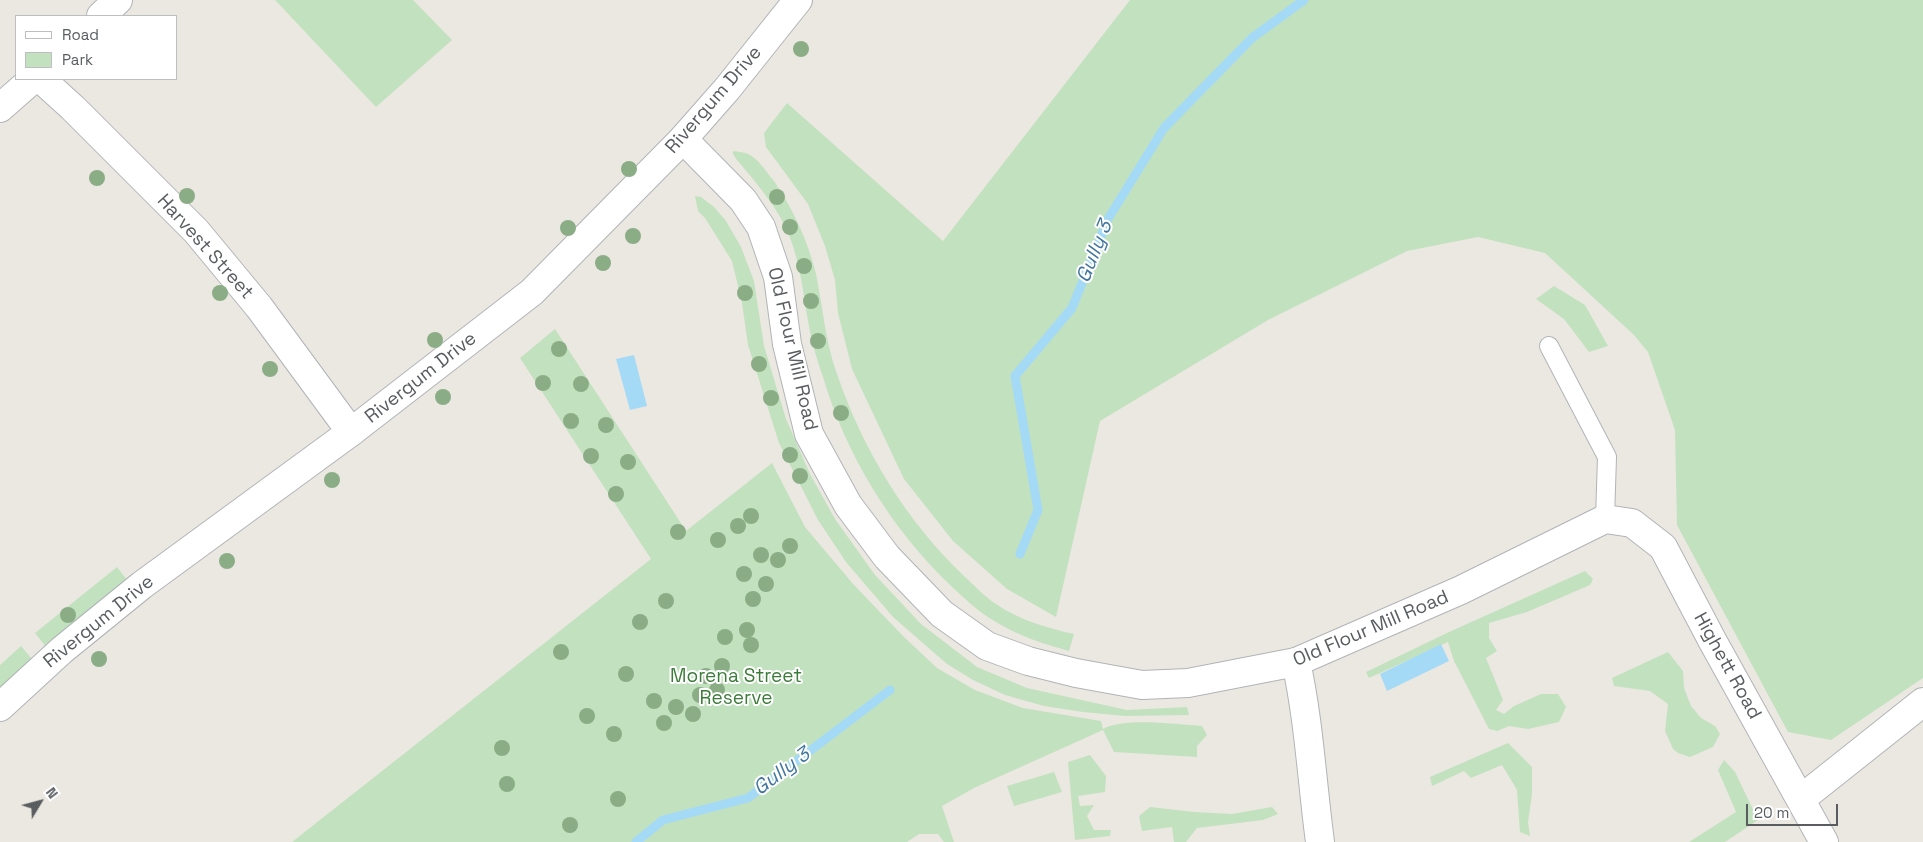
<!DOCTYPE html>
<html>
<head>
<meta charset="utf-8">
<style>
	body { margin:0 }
	#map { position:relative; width:1923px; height:842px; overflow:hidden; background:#ebe8e1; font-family:"Space Grotesk",sans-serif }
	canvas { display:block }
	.legend { position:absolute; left:15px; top:15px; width:162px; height:65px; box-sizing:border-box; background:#fff; border:1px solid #bdbebf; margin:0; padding:6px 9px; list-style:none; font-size:15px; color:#595d60 }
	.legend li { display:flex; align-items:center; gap:10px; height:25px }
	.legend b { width:25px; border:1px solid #bdbebf }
	.north { position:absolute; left:15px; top:777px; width:50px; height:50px; -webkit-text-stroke:4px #fff; paint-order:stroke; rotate:53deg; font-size:14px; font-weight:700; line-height:20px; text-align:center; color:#595d60 }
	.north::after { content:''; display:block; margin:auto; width:18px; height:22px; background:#595d60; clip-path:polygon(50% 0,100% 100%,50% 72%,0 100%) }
	.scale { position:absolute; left:1746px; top:804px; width:92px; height:22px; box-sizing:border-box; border:2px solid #595d60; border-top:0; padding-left:6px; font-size:15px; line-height:18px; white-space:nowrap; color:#595d60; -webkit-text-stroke:4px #fff; paint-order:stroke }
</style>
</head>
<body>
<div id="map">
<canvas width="1923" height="842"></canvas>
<ul class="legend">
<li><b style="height:6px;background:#fff"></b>Road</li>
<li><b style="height:14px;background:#c2e1bf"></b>Park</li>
</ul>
<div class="north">N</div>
<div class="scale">20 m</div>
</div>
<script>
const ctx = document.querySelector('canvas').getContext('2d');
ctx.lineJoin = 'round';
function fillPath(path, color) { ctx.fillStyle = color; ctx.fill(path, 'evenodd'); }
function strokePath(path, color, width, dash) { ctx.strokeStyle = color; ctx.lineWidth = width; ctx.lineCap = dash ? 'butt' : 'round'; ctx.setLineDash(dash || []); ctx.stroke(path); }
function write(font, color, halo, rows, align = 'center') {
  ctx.font = font + ' "Space Grotesk",sans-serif'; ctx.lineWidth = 4; ctx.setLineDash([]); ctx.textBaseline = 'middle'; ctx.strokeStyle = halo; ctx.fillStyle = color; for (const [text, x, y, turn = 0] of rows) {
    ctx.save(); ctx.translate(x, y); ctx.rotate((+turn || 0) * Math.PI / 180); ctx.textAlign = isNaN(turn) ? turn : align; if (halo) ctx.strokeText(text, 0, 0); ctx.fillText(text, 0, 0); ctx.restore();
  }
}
fillPath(new Path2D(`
	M 275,0 L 413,0 L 452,40 L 376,107 Z
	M 1130,0 L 1923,0 L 1923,678 L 1831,740 L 1788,732 L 1677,525 L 1675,430 L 1648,352 L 1634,335 L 1545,253 L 1478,237 L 1407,251 L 1268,320 L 1100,421 L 1056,617 L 1007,589 L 953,541 L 904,479 L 852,369 L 838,313 L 835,280 L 825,246 L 808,204 L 766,147 L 764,133 L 787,103 L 943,241 Z
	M 733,151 C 738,152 744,152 748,154 C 758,158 767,173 774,181 C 793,209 808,241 816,274 C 823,307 825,341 837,374 C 863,450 906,521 965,577 C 975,586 985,597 996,604 C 1019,620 1047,628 1074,634 L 1069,651 C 1044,644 1019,636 996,622 C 978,612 964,598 949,584 C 891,528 846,455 823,377 C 819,366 816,356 813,345 C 803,304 803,262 784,224 C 772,201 754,180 737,160 L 733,154 Z
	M 695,196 L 701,197 L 714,207 L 726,221 L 741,247 L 754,281 L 764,346 L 786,419 L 810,474 L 835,519 L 875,575 L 921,624 L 977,667 L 1027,688 L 1127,710 L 1187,707 L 1189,715 L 1125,716 L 1083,712 L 1044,706 L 1005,695 L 973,680 L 947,664 L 893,617 L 846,562 L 818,520 L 779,443 L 748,345 L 742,303 L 732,261 L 705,218 L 698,211 Z
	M 1554,286 L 1585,305 L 1608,346 L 1589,352 L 1564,319 L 1536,299 Z
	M 555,329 L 686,531 L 772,463 L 805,527 L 854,585 L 904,637 L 937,668 L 975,690 L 1023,708 L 1101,721 L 1103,729 C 1122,717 1178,724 1202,726 L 1207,735 L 1197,746 L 1197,757 L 1114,752 L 1103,730 L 974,788 L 942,806 L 954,842 L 944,842 L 938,834 L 919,834 L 907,842 L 292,842 L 651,559 L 520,358 Z
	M 117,567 L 127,580 L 46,647 L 35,633 Z
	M 1585,571 L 1593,579 L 1590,585 L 1527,612 L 1489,623 L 1489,638 L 1497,651 L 1486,658 L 1503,700 L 1496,710 L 1504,714 L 1514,706 L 1541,694 L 1558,694 L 1566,707 L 1559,722 L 1528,729 L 1509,726 L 1497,731 L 1489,729 L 1454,661 L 1448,642 L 1369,678 L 1366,672 L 1449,632 Z
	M 21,646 L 32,659 L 30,662 L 0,690 L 0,665 Z
	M 1668,652 L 1683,671 L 1684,688 L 1691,706 L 1701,718 L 1715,726 L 1720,734 L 1713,747 L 1690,757 L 1678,753 L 1673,749 L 1665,731 L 1668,704 L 1650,691 L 1614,686 L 1612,678 Z
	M 1508,743 L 1532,767 L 1532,794 L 1528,822 L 1530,836 L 1520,832 L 1517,790 L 1502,765 L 1471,778 L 1464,771 L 1432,786 L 1430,777 Z
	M 1090,755 L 1106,776 L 1105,792 L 1078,796 L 1080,806 L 1094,805 L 1087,816 L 1094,830 L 1111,830 L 1110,836 L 1075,840 L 1068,762 Z
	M 1724,760 L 1735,772 L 1758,820 L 1725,842 L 1689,842 L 1736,812 L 1718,770 Z
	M 1054,772 L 1062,792 L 1014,806 L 1007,786 Z
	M 1150,807 L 1194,812 L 1232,814 L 1272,807 L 1278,814 L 1263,820 L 1197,828 L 1186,842 L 1174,842 L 1172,827 L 1142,831 L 1139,816 Z`), '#c2e1bf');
fillPath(new Path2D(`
	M 634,355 L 647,406 L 630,410 L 616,359 Z
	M 1441,644 L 1449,661 L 1387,691 L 1380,674 Z`), '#a5daf7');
strokePath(new Path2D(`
	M 1020,554 L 1038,510 L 1015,376 L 1072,308 L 1108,219 L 1164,128 L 1252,38 L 1304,0
	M 636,842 L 663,820 L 748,798 L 890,690`), '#a5daf7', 9);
const service = new Path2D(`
	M 1549,346 L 1607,457 L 1605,519`);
const minor = new Path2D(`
	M 683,139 L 727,89 L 798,0
	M 1296,662 C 1309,721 1312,782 1320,842
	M 0,707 L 62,650 L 142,585 L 351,432`);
const tertiary = new Path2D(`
	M 101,16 L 118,0
	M 41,79 L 73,108 L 196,231 L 259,307 L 351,432 L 532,292 L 683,139 L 743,200 L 761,227 L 778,277 L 787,344 L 809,434 L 848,505 L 887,557 L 942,614 L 987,646 L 1028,661 L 1076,673 L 1142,685 L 1188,683 L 1296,662 L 1461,590 L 1605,519 L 1632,523 L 1663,547 L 1712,640 L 1824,842
	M 0,108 L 33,79
	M 1801,799 L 1923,702`);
strokePath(service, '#b1b4b7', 20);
strokePath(minor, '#b1b4b7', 30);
strokePath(tertiary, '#b1b4b7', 30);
strokePath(service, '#fff', 18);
strokePath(minor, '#fff', 28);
strokePath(tertiary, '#fff', 28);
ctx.fillStyle = '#8bad86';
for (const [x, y] of [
	[801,49],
	[629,169],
	[97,178],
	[187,196],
	[777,197],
	[790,227],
	[568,228],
	[633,236],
	[603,263],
	[804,266],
	[220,293],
	[745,293],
	[811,301],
	[435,340],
	[818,341],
	[559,349],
	[759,364],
	[270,369],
	[543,383],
	[581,384],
	[443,397],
	[771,398],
	[841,413],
	[571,421],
	[606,425],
	[790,455],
	[591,456],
	[628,462],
	[800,476],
	[332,480],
	[616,494],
	[751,516],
	[738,526],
	[678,532],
	[718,540],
	[790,546],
	[761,555],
	[778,560],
	[227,561],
	[744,574],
	[766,584],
	[753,599],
	[666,601],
	[68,615],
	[640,622],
	[747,630],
	[725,637],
	[751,645],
	[561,652],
	[99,659],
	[722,666],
	[626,674],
	[706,676],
	[717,690],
	[700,695],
	[654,701],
	[676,707],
	[693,714],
	[587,716],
	[664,723],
	[614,734],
	[502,748],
	[507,784],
	[618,799],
	[570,825]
]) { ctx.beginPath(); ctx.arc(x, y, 8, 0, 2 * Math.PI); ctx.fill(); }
write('19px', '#595d60', '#fff', [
	["Rivergum Drive",714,100,-49],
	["Harvest Street",205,247,48],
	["Old Flour Mill Road",792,349,77],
	["Rivergum Drive",421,378,-38],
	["Rivergum Drive",99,622,-39],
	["Old Flour Mill Road",1371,629,-23],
	["Highett Road",1727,666,61]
]);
write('19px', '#3d7d3b', '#fff', [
	["Morena Street",736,677],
	["Reserve",736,699]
]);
write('italic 20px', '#42769e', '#fff', [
	["Gully 3",1095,252,-68],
	["Gully 3",782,772,-37]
]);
</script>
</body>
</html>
